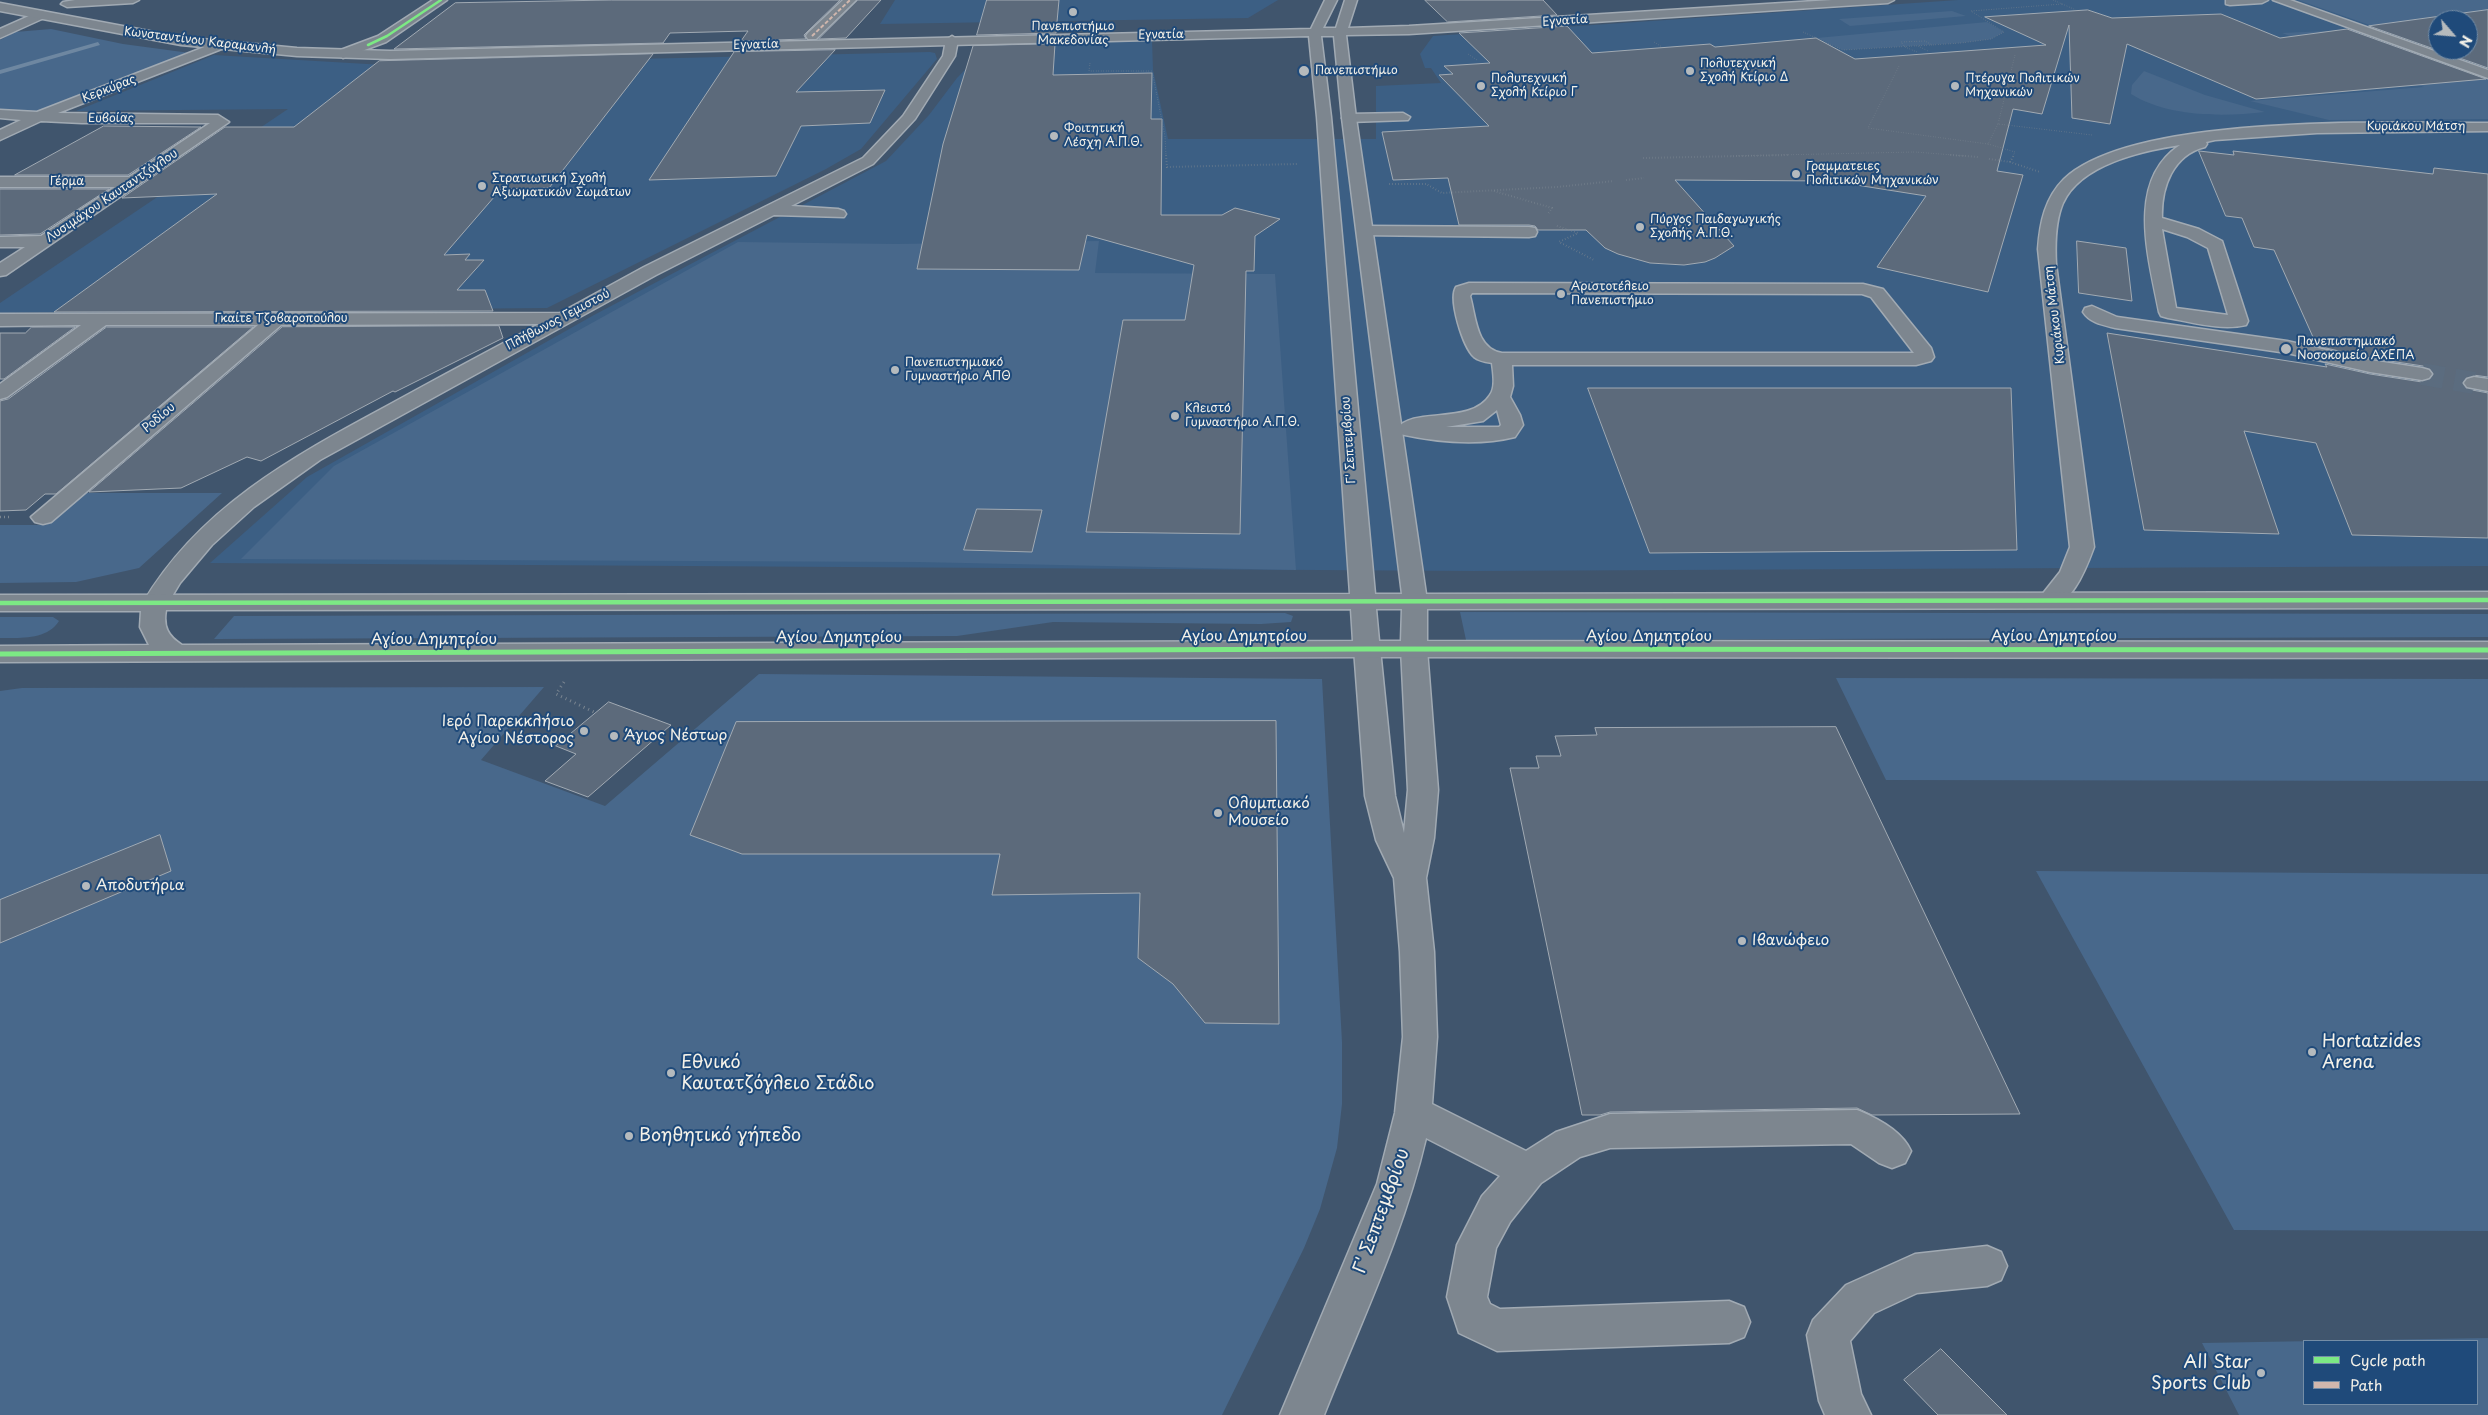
<!DOCTYPE html>
<html>
<head>
<meta charset="utf-8">
<style>
	body { margin:0 }
	#map { position:relative; width:2488px; height:1415px; overflow:hidden; background:#40556d; font-family:"Playpen Sans",sans-serif }
	canvas { display:block }
	.legend { position:absolute; left:2303px; top:1340px; width:175px; height:65px; box-sizing:border-box; background:#1f4a7a; border:1px solid #748da6; margin:0; padding:6px 9px; list-style:none; font-size:15px; color:#f4f1e8 }
	.legend li { display:flex; align-items:center; gap:10px; height:25px }
	.legend b { width:25px; border:1px solid #748da6 }
	.north { position:absolute; left:2428px; top:10px; width:50px; height:50px; box-sizing:border-box; background:#1f4a7a; border:1px solid #748da6; border-radius:50%; rotate:117deg; font-size:14px; font-weight:700; line-height:20px; text-align:center; color:#f4f1e8 }
	.north::after { content:''; display:block; margin:auto; width:18px; height:22px; background:#b5babd; clip-path:polygon(50% 0,100% 100%,50% 72%,0 100%) }
</style>
</head>
<body>
<div id="map">
<canvas width="2488" height="1415"></canvas>
<ul class="legend">
<li><b style="height:6px;background:#7ce984"></b>Cycle path</li>
<li><b style="height:6px;background:#d1b7ad"></b>Path</li>
</ul>
<div class="north">N</div>
</div>
<script>
const ctx = document.querySelector('canvas').getContext('2d');
ctx.lineJoin = 'round';
function fillPath(path, color) { ctx.fillStyle = color; ctx.fill(path, 'evenodd'); }
function strokePath(path, color, width, dash) { ctx.strokeStyle = color; ctx.lineWidth = width; ctx.lineCap = dash ? 'butt' : 'round'; ctx.setLineDash(dash || []); ctx.stroke(path); }
function write(font, color, halo, rows, align = 'center') {
  ctx.font = font + ' "Playpen Sans",sans-serif'; ctx.lineWidth = 4; ctx.setLineDash([]); ctx.textBaseline = 'middle'; ctx.strokeStyle = halo; ctx.fillStyle = color; for (const [text, x, y, turn = 0] of rows) {
    ctx.save(); ctx.translate(x, y); ctx.rotate((+turn || 0) * Math.PI / 180); ctx.textAlign = isNaN(turn) ? turn : align; if (halo) ctx.strokeText(text, 0, 0); ctx.fillText(text, 0, 0); ctx.restore();
  }
}
fillPath(new Path2D(`
	M 895,0 L 1278,0 L 1248,18 L 880,24 Z
	M 1958,0 L 2488,0 L 2488,566 L 1474,571 L 210,563 L 307,477 L 594,315 L 886,161 L 929,115 L 957,78 L 988,46 L 1152,40 L 1153,70 L 1168,139 L 1376,139 L 1376,86 L 1441,83 L 1431,68 L 1425,68 L 1420,54 L 1433,36 ZM 2438,20 L 2468,20 L 2468,50 L 2438,50 Z
	M 930,52 L 935,53 L 937,59 L 861,149 L 826,169 L 547,308 L 0,313 L 0,303 L 288,109 L 76,111 L 214,55 L 384,65 Z`), '#3c5f84');
fillPath(new Path2D(`
	M 2298,0 L 2488,0 L 2488,10 L 2401,22 L 2438,49 Z
	M 1952,11 L 1966,16 L 1850,26 L 1839,19 Z
	M 1987,22 L 2004,32 L 1991,39 L 1961,43 L 1843,50 L 1817,38 Z
	M 51,29 L 123,44 L 190,53 L 39,112 L 0,112 L 0,40 L 15,32 Z
	M 2327,31 L 2391,46 L 2488,79 L 2488,119 L 2329,120 L 2250,101 L 2424,87 L 2282,33 Z
	M 2144,71 L 2205,95 L 2265,112 C 2222,117 2168,117 2131,94 L 2132,85 Z
	M 1099,241 L 1095,273 L 1275,274 L 1296,570 L 917,562 L 241,559 L 334,466 L 738,242 L 896,244 Z
	M 84,493 L 222,493 L 139,568 L 76,582 L 0,583 L 0,525 L 46,525 Z
	M 1460,612 L 2488,614 L 2488,637 L 1466,640 Z
	M 1285,613 L 1293,616 L 1291,622 L 1261,624 L 1053,622 L 957,636 L 214,639 L 234,616 Z
	M 0,617 L 53,617 L 59,621 C 47,640 20,638 0,638 Z
	M 759,674 L 1322,679 L 1342,1042 L 1342,1104 L 1337,1148 L 1320,1209 L 1304,1248 L 1222,1415 L 0,1415 L 0,691 L 22,688 L 544,687 L 481,760 L 605,806 Z
	M 1836,678 L 2488,679 L 2488,781 L 1886,780 Z
	M 2036,871 L 2488,874 L 2488,1231 L 2234,1230 Z
	M 2488,1338 L 2488,1415 L 2239,1415 L 2202,1343 ZM 2304,1341 L 2477,1341 L 2477,1404 L 2304,1404 Z`), '#48688b');
fillPath(new Path2D(`
	M 98,42 L 100,45 L 0,74 L 0,70 Z`), '#6e87a1');
const building = new Path2D(`
	M 612,0 L 840,0 L 807,32 L 804,35 L 806,39 L 741,41 L 748,31 L 670,33 L 663,43 L 394,49 L 455,3 Z
	M 858,0 L 881,0 L 846,38 L 819,39 Z
	M 987,0 L 1059,0 L 1056,33 L 977,35 Z
	M 1425,0 L 1543,0 L 1557,15 L 1448,22 Z
	M 2088,10 L 2112,18 L 2221,14 L 2280,38 L 2347,29 L 2486,79 L 2256,99 L 2127,44 L 2110,124 L 2072,118 L 2069,25 L 2042,114 L 2013,109 L 1997,171 L 2023,175 L 1988,292 L 1877,267 L 1926,196 L 1831,181 L 1675,180 L 1734,246 L 1715,258 L 1705,262 L 1684,265 L 1650,263 L 1618,254 L 1605,248 L 1586,230 L 1538,230 L 1535,226 L 1529,225 L 1459,225 L 1448,178 L 1393,180 L 1382,132 L 1489,126 L 1439,75 L 1453,74 L 1444,66 L 1490,63 L 1459,33 L 1567,26 L 1592,53 L 1710,44 L 1715,47 L 1816,38 L 1855,59 L 2046,45 L 1985,17 Z
	M 2488,10 L 2488,68 L 2369,26 ZM 2438,20 L 2468,20 L 2468,50 L 2438,50 Z
	M 1055,44 L 1053,75 L 1152,73 L 1151,119 L 1162,119 L 1161,215 L 1222,215 L 1235,208 L 1280,219 L 1255,236 L 1254,271 L 1246,271 L 1240,534 L 1086,532 L 1123,320 L 1185,320 L 1194,265 L 1087,235 L 1079,270 L 917,269 L 943,144 L 973,46 Z
	M 835,50 L 796,92 L 885,90 L 870,123 L 801,126 L 776,176 L 649,180 L 734,52 Z
	M 653,54 L 549,188 L 501,189 L 444,255 L 470,254 L 465,260 L 484,260 L 457,290 L 485,290 L 493,311 L 54,312 L 217,194 L 122,198 L 225,127 L 294,127 L 379,61 Z
	M 104,126 L 201,127 L 128,175 L 15,175 Z
	M 2199,151 L 2234,155 L 2233,151 L 2433,174 L 2434,168 L 2488,174 L 2488,377 L 2473,375 L 2466,378 L 2462,383 L 2467,389 L 2488,393 L 2488,538 L 2352,535 L 2316,443 L 2244,431 L 2279,534 L 2144,530 L 2107,333 L 2327,367 L 2325,364 L 2370,374 L 2422,382 L 2430,380 L 2434,374 L 2430,369 L 2423,366 L 2370,358 L 2317,346 L 2274,250 L 2254,247 L 2242,218 L 2226,216 Z
	M 0,189 L 109,189 L 40,234 L 0,235 Z
	M 2077,241 L 2126,248 L 2132,301 L 2079,293 Z
	M 499,326 L 503,338 L 395,392 L 393,391 L 261,461 L 247,457 L 181,488 L 89,492 L 282,327 Z
	M 32,327 L 75,327 L 4,379 L 0,379 L 0,333 L 25,333 Z
	M 107,327 L 253,327 L 56,494 L 45,494 L 26,510 L 0,511 L 0,401 L 8,399 Z
	M 1588,388 L 2011,388 L 2017,550 L 1650,553 Z
	M 977,509 L 1042,510 L 1032,552 L 964,550 Z
	M 609,702 L 671,725 L 588,797 L 545,781 L 576,754 L 556,746 Z
	M 1276,721 L 1279,1024 L 1205,1023 L 1173,984 L 1138,958 L 1140,893 L 992,895 L 1000,854 L 742,854 L 690,835 L 736,722 Z
	M 1836,727 L 2020,1114 L 1872,1115 L 1857,1108 L 1610,1112 L 1600,1115 L 1582,1115 L 1510,768 L 1539,768 L 1536,756 L 1561,756 L 1555,736 L 1597,735 L 1595,728 Z
	M 160,835 L 171,871 L 0,943 L 0,900 Z
	M 1941,1349 L 2007,1415 L 1938,1415 L 1904,1380 Z`);
fillPath(building, '#5c6a7b');
strokePath(building, '#a1aab3', 1);
strokePath(new Path2D(`
	M 2422,374 L 2474,383`), '#5b6c7f', 22, [22, 11]);
const minor = new Path2D(`
	M 75,0 L 139,0 L 133,3 L 67,7 L 61,4 L 63,2 Z
	M 433,0 L 447,0 L 386,42 L 343,58 L 337,54 L 338,51 L 378,36 Z
	M 843,0 L 856,0 L 816,39 L 808,39 L 806,36 L 808,33 Z
	M 2226,0 L 2268,0 L 2262,3 L 2230,5 L 2226,4 Z
	M 2273,0 L 2290,0 L 2488,70 L 2488,78 Z
	M 40,11 L 44,12 L 44,18 L 0,38 L 0,29 Z
	M 952,36 L 958,40 L 955,56 L 915,119 L 873,164 L 791,206 L 838,209 L 844,211 L 846,214 L 844,217 L 774,215 L 656,275 L 320,460 L 254,507 L 212,545 L 180,583 L 165,608 L 156,611 L 147,608 L 143,603 C 198,509 292,457 385,407 C 436,379 488,351 539,324 L 281,325 L 51,522 L 43,524 L 35,522 L 31,517 L 258,325 L 106,325 L 7,397 L 0,399 L 0,384 L 81,325 L 0,326 L 0,314 L 560,313 L 644,267 L 863,158 L 903,116 L 943,56 L 946,40 Z
	M 220,41 L 226,45 L 224,48 L 58,113 L 218,115 L 229,122 L 6,275 L 0,276 L 0,263 L 25,247 L 0,247 L 0,237 L 41,236 L 115,187 L 0,187 L 0,177 L 129,177 L 210,123 L 82,123 L 41,121 L 0,140 L 0,130 L 21,120 L 0,118 L 0,110 L 37,112 Z
	M 1403,113 L 1410,117 L 1408,120 L 1349,122 L 1342,118 L 1349,114 Z
	M 2488,123 L 2488,131 L 2317,133 L 2215,140 L 2206,142 L 2207,144 L 2205,147 C 2173,155 2161,187 2162,218 L 2199,229 L 2222,241 L 2248,321 L 2246,325 C 2221,331 2192,322 2168,318 L 2161,316 L 2159,312 C 2149,259 2125,181 2180,145 C 2142,151 2081,164 2063,203 C 2055,222 2055,244 2056,264 L 2094,547 C 2086,569 2069,614 2041,606 L 2037,601 L 2060,572 L 2070,547 L 2038,249 C 2040,222 2045,198 2064,179 C 2134,113 2391,123 2488,123 ZM 2162,229 L 2187,237 L 2208,248 L 2228,315 L 2176,308 Z
	M 1365,226 L 1529,227 L 1535,228 L 1537,232 L 1535,236 L 1529,237 L 1359,235 L 1357,231 L 1359,227 Z
	M 1469,283 L 1863,284 L 1883,289 L 1931,348 L 1934,357 L 1931,361 L 1916,365 L 1512,365 L 1513,386 L 1510,397 L 1520,415 L 1523,425 L 1515,437 C 1479,446 1436,442 1400,434 L 1397,429 C 1413,406 1470,426 1490,395 C 1496,387 1493,372 1492,363 C 1486,362 1479,361 1474,357 C 1463,347 1448,299 1456,287 ZM 1472,293 L 1862,294 L 1871,297 L 1914,353 L 1502,353 C 1476,349 1476,317 1470,296 ZM 1497,410 L 1501,425 L 1499,427 L 1446,427 L 1483,421 Z
	M 2092,306 L 2117,317 L 2287,341 L 2370,360 L 2422,368 L 2429,370 L 2432,374 L 2429,378 L 2422,380 L 2370,372 L 2287,353 L 2115,328 C 2103,325 2090,323 2083,312 L 2085,308 Z
	M 2474,377 L 2488,379 L 2488,391 L 2467,387 L 2464,383 L 2467,379 Z
	M 1367,641 L 1376,643 L 1380,649 L 1395,796 L 1404,833 L 1408,790 L 1401,649 L 1405,643 L 1414,641 L 1423,643 L 1427,649 L 1438,790 L 1434,838 L 1426,878 L 1434,952 L 1437,1037 L 1432,1104 L 1526,1151 L 1556,1132 L 1610,1114 L 1857,1110 C 1877,1118 1902,1131 1911,1151 L 1905,1163 L 1892,1168 L 1879,1163 L 1851,1144 L 1610,1148 L 1580,1157 L 1541,1183 L 1510,1222 L 1496,1248 L 1487,1297 L 1490,1304 L 1500,1309 L 1729,1301 L 1744,1307 L 1750,1322 L 1744,1337 L 1729,1343 L 1497,1351 L 1459,1333 L 1447,1297 L 1457,1245 L 1482,1196 L 1500,1176 L 1426,1138 C 1404,1233 1360,1324 1324,1415 L 1280,1415 L 1377,1184 L 1395,1113 L 1403,1037 L 1400,952 L 1394,878 L 1376,840 L 1365,796 L 1354,649 L 1358,643 Z
	M 1987,1246 L 2001,1252 L 2007,1266 L 2001,1280 L 1987,1286 L 1917,1293 L 1874,1313 L 1850,1341 L 1861,1394 L 1871,1415 L 1825,1415 L 1819,1401 L 1807,1335 L 1813,1320 L 1846,1285 L 1915,1254 Z`);
const major = new Path2D(`
	M 1325,0 L 1337,0 L 1323,28 L 1336,28 L 1345,0 L 1357,0 L 1348,28 L 1409,26 L 1832,0 L 1894,0 L 1888,3 L 1409,34 L 1346,35 L 1356,118 L 1426,594 L 2488,592 L 2488,608 L 1427,609 L 1427,641 L 2488,642 L 2488,658 L 1367,657 L 0,662 L 0,646 L 149,645 L 140,627 L 141,611 L 0,611 L 0,595 L 1350,594 L 1317,117 L 1309,36 L 390,59 L 297,56 L 181,45 L 0,11 L 0,3 L 181,37 L 297,48 L 390,51 L 1311,29 ZM 1321,36 L 1334,36 L 1342,118 L 1402,594 L 1375,594 L 1331,117 ZM 1351,609 L 1353,641 L 182,645 C 168,636 163,627 166,610 ZM 1376,609 L 1402,609 L 1401,641 L 1379,641 Z`);
strokePath(minor, '#a1aab3', 3);
strokePath(major, '#a1aab3', 3);
strokePath(new Path2D(`
	M 2053,0 L 2076,10
	M 1803,32 L 1843,50 L 1932,45
	M 1654,42 L 1662,47
	M 1918,46 L 1928,51
	M 1917,52 L 1905,47 L 1901,42 L 1925,41 L 1932,45 L 1961,43 L 1991,39 L 2004,32 L 1971,11 L 2062,4
	M 1468,54 L 1477,60
	M 2015,55 L 1998,124 L 2092,135
	M 1090,63 L 1089,71 L 1152,71 L 1165,136 L 1166,156
	M 1899,66 L 1868,128 L 1988,144
	M 1998,124 L 1988,144 L 2015,152 L 2013,156
	M 1731,156 L 1915,152 L 1966,156`), '#7a8590', 1, [0.5, 2]);
strokePath(new Path2D(`
	M 1166,155 L 1167,167 L 1297,164
	M 1950,155 L 1978,157
	M 1643,158 L 1788,155
	M 1989,159 L 2010,162 L 2040,172
	M 2010,162 L 2014,155
	M 1626,180 L 1644,178
	M 1389,184 L 1426,184 L 1442,193 L 1557,187 L 1614,181
	M 1494,191 L 1552,208 L 1548,214
	M 1557,226 L 1578,233 L 1559,242 L 1594,260`), '#7a8590', 2, [0.5, 2.5]);
strokePath(new Path2D(`
	M 0,517 L 9,517`), '#7a8590', 2.5, [1, 3]);
strokePath(new Path2D(`
	M 564,682 L 556,694 L 596,713`), '#7a8590', 3, [1, 4]);
fillPath(minor, '#7d868f');
fillPath(major, '#7d868f');
strokePath(new Path2D(`
	M 812,36 L 850,0`), '#d1b7ad', 2, [4, 2]);
strokePath(new Path2D(`
	M 368,45 L 387,36 L 441,0`), '#7ce984', 2.5);
strokePath(new Path2D(`
	M 0,603 L 2488,600`), '#7ce984', 4.5);
strokePath(new Path2D(`
	M 0,654 L 1367,649 L 2488,650`), '#7ce984', 5);
for (const [x, y, r, color] of [
	[1073,12,5,"#b5babd"],
	[1304,71,6,"#b5babd"],
	[1690,71,5,"#b5babd"],
	[1481,86,5,"#b5babd"],
	[1955,86,5,"#b5babd"],
	[1054,136,5,"#b5babd"],
	[1796,174,5,"#b5babd"],
	[482,186,5,"#b5babd"],
	[1640,227,5,"#b5babd"],
	[1561,294,5,"#b5babd"],
	[2286,349,6,"#b5babd"],
	[895,370,5,"#b5babd"],
	[1175,416,5,"#b5babd"],
	[584,731,5,"#b5babd"],
	[614,736,5,"#b5babd"],
	[1218,813,5,"#b5babd"],
	[86,886,5,"#b5babd"],
	[1742,941,5,"#b5babd"],
	[2312,1052,5,"#b5babd"],
	[671,1073,5,"#b5babd"],
	[629,1136,5,"#b5babd"],
	[2261,1373,5,"#b5babd"]
]) { const dot = new Path2D(); dot.arc(x, y, r, 0, 2 * Math.PI); ctx.fillStyle = color; ctx.fill(dot); strokePath(dot, '#1f4a7a', 2); }
write('12px', '#f4f1e8', '#1f4a7a', [
	["Εγνατία",1565,21,-4],
	["Εγνατία",1161,35,-1],
	["Κωνσταντίνου Καραμανλή",200,41,7],
	["Εγνατία",756,45,-2],
	["Κερκύρας",109,89,-21],
	["Ευβοίας",111,119],
	["Κυριάκου Μάτση",2416,127],
	["Γέρμα",67,182],
	["Λυσιμάχου Καυταντζόγλου",112,196,-34],
	["Κυριάκου Μάτση",2055,315,-97],
	["Γκαίτε Τζοβαροπούλου",281,319],
	["Πλήθωνος Γεμιστού",558,320,-28],
	["Ροδίου",159,418,-40],
	["Γ' Σεπτεμβρίου",1349,440,-94]
]);
write('12px', '#f4f1e8', '#1f4a7a', [
	["Πανεπιστήμιο",1073,27,"center"],
	["Μακεδονίας",1073,41,"center"],
	["Πολυτεχνική",1700,64],
	["Σχολή Κτίριο Δ",1700,78],
	["Πανεπιστήμιο",1315,71],
	["Πολυτεχνική",1491,79],
	["Σχολή Κτίριο Γ",1491,93],
	["Πτέρυγα Πολιτικών",1965,79],
	["Μηχανικών",1965,93],
	["Φοιτητική",1064,129],
	["Λέσχη Α.Π.Θ.",1064,143],
	["Γραμματειες",1806,167],
	["Πολιτικών Μηχανικών",1806,181],
	["Στρατιωτική Σχολή",492,179],
	["Αξιωματικών Σωμάτων",492,193],
	["Πύργος Παιδαγωγικής",1650,220],
	["Σχολής Α.Π.Θ.",1650,234],
	["Αριστοτέλειο",1571,287],
	["Πανεπιστήμιο",1571,301],
	["Πανεπιστημιακό",2297,342],
	["Νοσοκομείο ΑΧΕΠΑ",2297,356],
	["Πανεπιστημιακό",905,363],
	["Γυμναστήριο ΑΠΘ",905,377],
	["Κλειστό",1185,409],
	["Γυμναστήριο Α.Π.Θ.",1185,423]
], 'left');
write('15px', '#f4f1e8', '#1f4a7a', [
	["Αγίου Δημητρίου",1244,637],
	["Αγίου Δημητρίου",1649,637],
	["Αγίου Δημητρίου",2054,637],
	["Αγίου Δημητρίου",839,638],
	["Αγίου Δημητρίου",434,640]
]);
write('15px', '#f4f1e8', '#1f4a7a', [
	["Ιερό Παρεκκλήσιο",574,722,"right"],
	["Αγίου Νέστορος",574,739,"right"],
	["Άγιος Νέστωρ",624,736],
	["Ολυμπιακό",1228,804],
	["Μουσείο",1228,821],
	["Αποδυτήρια",96,886],
	["Ιβανώφειο",1752,941]
], 'left');
write('18px', '#f4f1e8', '#1f4a7a', [
	["Hortatzides",2322,1042],
	["Arena",2322,1063],
	["Εθνικό",681,1063],
	["Καυτατζόγλειο Στάδιο",681,1084],
	["Βοηθητικό γήπεδο",639,1136],
	["All Star",2251,1363,"right"],
	["Sports Club",2251,1384,"right"]
], 'left');
write('18px', '#f4f1e8', '#1f4a7a', [
	["Γ' Σεπτεμβρίου",1382,1211,-70]
]);
</script>
</body>
</html>
